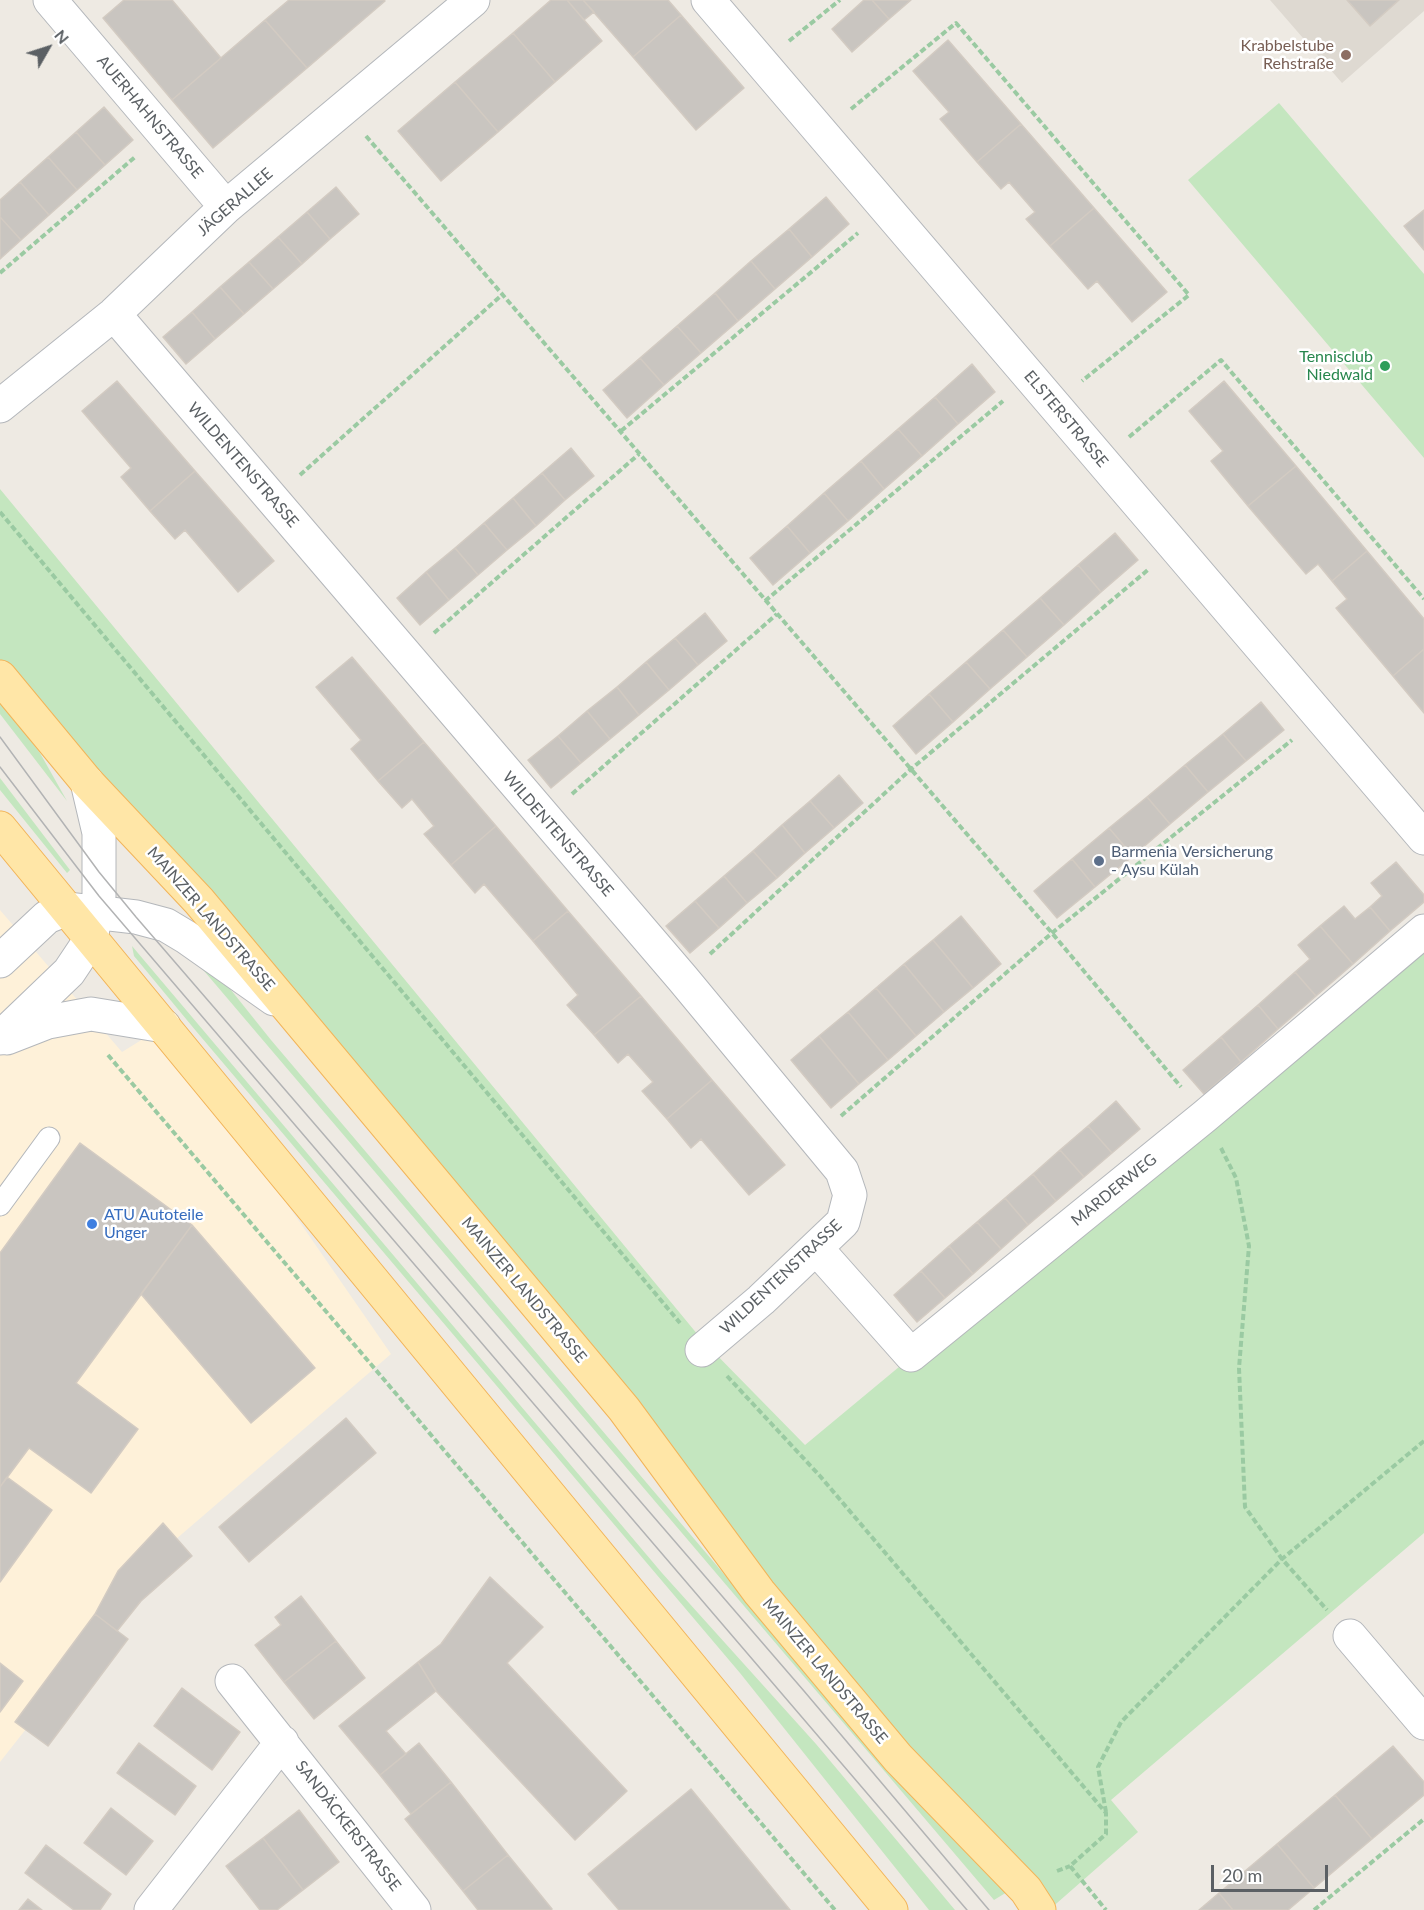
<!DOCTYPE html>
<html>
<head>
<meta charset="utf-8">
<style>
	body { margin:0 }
	#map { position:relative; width:1424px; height:1910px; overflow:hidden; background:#eeeae3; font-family:Lato,sans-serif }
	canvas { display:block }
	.north { position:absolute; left:18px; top:18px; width:60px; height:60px; -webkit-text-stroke:4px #fff; paint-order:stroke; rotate:51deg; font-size:16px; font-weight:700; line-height:24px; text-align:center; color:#5b6064 }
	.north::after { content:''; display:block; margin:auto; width:21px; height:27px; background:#5b6064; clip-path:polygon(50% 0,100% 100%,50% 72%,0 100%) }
	.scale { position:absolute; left:1211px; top:1865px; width:117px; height:27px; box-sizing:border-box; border:3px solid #5b6064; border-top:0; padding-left:8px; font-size:18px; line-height:21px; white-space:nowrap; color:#5b6064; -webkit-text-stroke:4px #fff; paint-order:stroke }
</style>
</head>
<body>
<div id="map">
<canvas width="1424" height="1910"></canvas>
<div class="north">N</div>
<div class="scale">20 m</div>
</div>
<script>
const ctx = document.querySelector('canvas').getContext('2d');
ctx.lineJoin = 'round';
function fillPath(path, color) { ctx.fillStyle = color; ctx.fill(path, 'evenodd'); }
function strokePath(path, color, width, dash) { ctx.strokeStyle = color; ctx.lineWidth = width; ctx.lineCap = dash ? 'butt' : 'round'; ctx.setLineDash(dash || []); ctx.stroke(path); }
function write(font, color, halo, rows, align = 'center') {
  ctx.font = font + ' Lato,sans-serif'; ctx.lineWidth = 5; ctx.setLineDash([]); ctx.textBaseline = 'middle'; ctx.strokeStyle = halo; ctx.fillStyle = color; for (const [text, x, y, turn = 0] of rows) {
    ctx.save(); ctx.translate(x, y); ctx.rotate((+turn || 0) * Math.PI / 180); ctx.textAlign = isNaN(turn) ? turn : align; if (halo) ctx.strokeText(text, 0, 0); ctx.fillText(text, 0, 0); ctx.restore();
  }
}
fillPath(new Path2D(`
	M 0,910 L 122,1052 L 164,1026 L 391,1354 L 175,1540 L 0,1762 Z`), '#fef1d9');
fillPath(new Path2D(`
	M 1270,0 L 1347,0 L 1370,26 L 1399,0 L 1424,0 L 1424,11 L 1342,83 Z`), '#ded9d1');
fillPath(new Path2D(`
	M 1279,103 L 1424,274 L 1424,458 L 1188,180 Z
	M 0,489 L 703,1341 L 805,1445 L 1424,931 L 1424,1533 L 1111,1800 L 1138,1832 L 1049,1910 L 0,677 Z
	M 0,699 L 40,753 L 67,801 L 0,714 Z
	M 0,778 L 70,870 L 67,873 L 0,790 Z
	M 182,945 L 219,975 L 271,1040 L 813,1679 L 1007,1892 L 994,1900 Z
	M 132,946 L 662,1573 L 816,1744 L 955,1910 L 929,1910 L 740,1673 L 196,1031 L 134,956 Z`), '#c4e6bf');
const building = new Path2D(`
	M 124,0 L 172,0 L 221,58 L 172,100 L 103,18 Z
	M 289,0 L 384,0 L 385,1 L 307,68 L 265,20 Z
	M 551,0 L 567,0 L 602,41 L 555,82 L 513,33 Z
	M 567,0 L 583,0 L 594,12 L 584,20 Z
	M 583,0 L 668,0 L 681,15 L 633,57 Z
	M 864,0 L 872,0 L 889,19 L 852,52 L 832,29 Z
	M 872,0 L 911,0 L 889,19 Z
	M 1347,0 L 1399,0 L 1370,26 Z
	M 681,15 L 744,88 L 696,130 L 633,57 Z
	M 265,20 L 307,68 L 213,148 L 172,100 Z
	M 513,33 L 555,82 L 498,132 L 455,82 Z
	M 948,40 L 1021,124 L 977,162 L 940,119 L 949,112 L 913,71 Z
	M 455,82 L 498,132 L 441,181 L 398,131 Z
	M 104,107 L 133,140 L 105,165 L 76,132 Z
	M 1021,124 L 1094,208 L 1050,246 L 1026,219 L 1035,212 L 1009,182 L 1001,189 L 977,162 Z
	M 76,132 L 105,165 L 77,190 L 48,157 Z
	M 48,157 L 77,190 L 49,215 L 20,182 Z
	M 20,182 L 49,215 L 21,240 L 0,217 L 0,200 Z
	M 336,187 L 359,214 L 330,239 L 307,212 Z
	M 826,197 L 849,224 L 812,257 L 789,229 Z
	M 1094,208 L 1167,292 L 1132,322 L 1097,281 L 1088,289 L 1050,246 Z
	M 1424,210 L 1424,250 L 1404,226 Z
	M 307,212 L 330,239 L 302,264 L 278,237 Z
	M 0,217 L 21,240 L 0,259 Z
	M 789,229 L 812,257 L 775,289 L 751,261 Z
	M 278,237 L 302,264 L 273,289 L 249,262 Z
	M 751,261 L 775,289 L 738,321 L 715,293 Z
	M 249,262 L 273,289 L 244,314 L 220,287 Z
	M 220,287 L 244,314 L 215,339 L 192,312 Z
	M 715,293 L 738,321 L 701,353 L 677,326 Z
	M 192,312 L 215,339 L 186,364 L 163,337 Z
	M 677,326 L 701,353 L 664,385 L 640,358 Z
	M 640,358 L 664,385 L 627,418 L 603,390 Z
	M 972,364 L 995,392 L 958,424 L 935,397 Z
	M 117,381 L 195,471 L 150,511 L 121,477 L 131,468 L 82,411 Z
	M 1224,381 L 1296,466 L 1248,506 L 1211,461 L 1223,451 L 1189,411 Z
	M 935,397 L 958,424 L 922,456 L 898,429 Z
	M 898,429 L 922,456 L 884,489 L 861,461 Z
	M 571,448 L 594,476 L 565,500 L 542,473 Z
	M 861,461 L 884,489 L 848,521 L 824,493 Z
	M 1296,466 L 1367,551 L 1332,581 L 1318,564 L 1306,574 L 1248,506 Z
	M 195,471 L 274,561 L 238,592 L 185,530 L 175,539 L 150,511 Z
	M 542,473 L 565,500 L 536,526 L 513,498 Z
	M 824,493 L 848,521 L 810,553 L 787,526 Z
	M 513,498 L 536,526 L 507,550 L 484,523 Z
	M 484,523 L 507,550 L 478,575 L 455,548 Z
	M 787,526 L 810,553 L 773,585 L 750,558 Z
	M 1115,533 L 1138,560 L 1101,592 L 1078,565 Z
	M 455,548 L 478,575 L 449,600 L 426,572 Z
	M 1367,551 L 1424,619 L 1424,649 L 1393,676 L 1336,608 L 1347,599 L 1332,581 Z
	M 1078,565 L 1101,592 L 1064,625 L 1040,598 Z
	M 426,572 L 449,600 L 420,625 L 397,598 Z
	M 1040,598 L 1064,625 L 1027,657 L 1003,630 Z
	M 705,613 L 727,641 L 698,665 L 675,638 Z
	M 1003,630 L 1027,657 L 990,689 L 966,662 Z
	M 675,638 L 698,665 L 669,690 L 646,662 Z
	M 1424,649 L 1424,713 L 1393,676 Z
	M 352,657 L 424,742 L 378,781 L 351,749 L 361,740 L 316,687 Z
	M 646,662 L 669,690 L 639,715 L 617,687 Z
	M 966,662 L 990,689 L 953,722 L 929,694 Z
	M 617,687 L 639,715 L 610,739 L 587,711 Z
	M 929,694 L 953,722 L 916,754 L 893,726 Z
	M 1261,702 L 1284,730 L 1246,761 L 1223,734 Z
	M 587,711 L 610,739 L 581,763 L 558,736 Z
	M 1223,734 L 1246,761 L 1208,792 L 1185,765 Z
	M 558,736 L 581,763 L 551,788 L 528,760 Z
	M 424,742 L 496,826 L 451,865 L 424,834 L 434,826 L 412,799 L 402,808 L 378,781 Z
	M 1185,765 L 1208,792 L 1170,824 L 1147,797 Z
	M 839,775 L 863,803 L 834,828 L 810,801 Z
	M 1147,797 L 1170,824 L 1133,856 L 1109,828 Z
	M 810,801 L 834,828 L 805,853 L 782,825 Z
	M 782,825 L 805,853 L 777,878 L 753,851 Z
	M 496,826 L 568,911 L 533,941 L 484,884 L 475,893 L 451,865 Z
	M 1109,828 L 1133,856 L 1095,887 L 1072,859 Z
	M 753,851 L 777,878 L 747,903 L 724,876 Z
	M 1072,859 L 1095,887 L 1057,918 L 1034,891 Z
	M 1396,862 L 1424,895 L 1424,902 L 1390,931 L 1370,907 L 1382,896 L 1371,883 Z
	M 724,876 L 747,903 L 719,928 L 695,901 Z
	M 695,901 L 719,928 L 690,953 L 666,926 Z
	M 1344,906 L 1355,919 L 1370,907 L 1390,931 L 1353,964 L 1320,926 Z
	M 568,911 L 641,996 L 594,1035 L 567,1005 L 578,995 L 533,941 Z
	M 961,916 L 1001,964 L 973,988 L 933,940 Z
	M 1320,926 L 1353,964 L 1316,996 L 1295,972 L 1310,959 L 1298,945 Z
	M 933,940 L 973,988 L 944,1012 L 904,964 Z
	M 904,964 L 944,1012 L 916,1036 L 876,988 Z
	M 1295,972 L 1316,996 L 1278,1029 L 1258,1005 Z
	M 876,988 L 916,1036 L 888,1060 L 848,1012 Z
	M 641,996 L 712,1080 L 667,1119 L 642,1091 L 653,1082 L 628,1054 L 618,1063 L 594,1035 Z
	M 1258,1005 L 1278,1029 L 1241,1062 L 1221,1037 Z
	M 848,1012 L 888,1060 L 859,1084 L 819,1036 Z
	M 819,1036 L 859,1084 L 831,1108 L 791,1060 Z
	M 1221,1037 L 1241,1062 L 1204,1094 L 1183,1070 Z
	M 712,1080 L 785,1165 L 749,1195 L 701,1139 L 691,1148 L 667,1119 Z
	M 1116,1101 L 1140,1129 L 1112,1153 L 1088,1126 Z
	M 1088,1126 L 1112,1153 L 1084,1177 L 1060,1150 Z
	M 80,1143 L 192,1225 L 76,1383 L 138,1429 L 91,1493 L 29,1448 L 0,1487 L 0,1253 Z
	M 1060,1150 L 1084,1177 L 1056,1201 L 1033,1174 Z
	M 1033,1174 L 1056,1201 L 1028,1225 L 1005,1198 Z
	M 1005,1198 L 1028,1225 L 1001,1249 L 977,1222 Z
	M 977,1222 L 1001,1249 L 973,1274 L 949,1246 Z
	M 192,1225 L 315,1368 L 251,1423 L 141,1294 Z
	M 949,1246 L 973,1274 L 945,1298 L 921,1271 Z
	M 921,1271 L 945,1298 L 917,1322 L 894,1295 Z
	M 346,1418 L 376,1453 L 249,1562 L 219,1527 Z
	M 7,1477 L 52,1510 L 0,1582 L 0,1487 Z
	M 163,1523 L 192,1556 L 141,1601 L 117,1631 L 95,1614 L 118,1571 Z
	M 490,1577 L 543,1627 L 507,1663 L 627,1791 L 575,1840 L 436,1691 L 418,1662 L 441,1644 Z
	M 301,1596 L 336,1641 L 284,1682 L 255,1645 L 281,1625 L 275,1617 Z
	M 95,1614 L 128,1639 L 48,1746 L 15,1722 Z
	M 336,1641 L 365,1678 L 314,1719 L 284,1682 Z
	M 418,1662 L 436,1691 L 386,1731 L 406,1754 L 380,1775 L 339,1726 Z
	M 0,1663 L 23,1681 L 0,1712 Z
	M 182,1688 L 240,1732 L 212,1770 L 154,1726 Z
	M 139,1743 L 196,1786 L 175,1815 L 117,1773 Z
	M 419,1743 L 451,1782 L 411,1814 L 380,1775 Z
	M 1393,1746 L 1424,1782 L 1424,1795 L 1372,1839 L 1335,1795 Z
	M 451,1782 L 508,1855 L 463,1891 L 405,1819 Z
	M 691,1789 L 790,1910 L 619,1910 L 588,1874 Z
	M 1335,1795 L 1372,1839 L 1314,1888 L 1277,1844 Z
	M 111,1808 L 153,1841 L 126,1875 L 84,1843 Z
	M 299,1810 L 339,1862 L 303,1890 L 263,1838 Z
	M 263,1838 L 303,1890 L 277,1910 L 260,1910 L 226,1866 Z
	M 1277,1844 L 1314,1888 L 1288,1910 L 1233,1910 L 1219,1893 Z
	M 46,1845 L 111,1894 L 100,1910 L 74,1910 L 25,1873 Z
	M 508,1855 L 552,1909 L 551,1910 L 478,1910 L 463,1891 Z
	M 1219,1893 L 1233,1910 L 1199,1910 Z
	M 28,1899 L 42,1910 L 19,1910 Z`);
fillPath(building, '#c9c5c0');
strokePath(building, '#d3cbc2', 1.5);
const lane = new Path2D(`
	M 0,1205 L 49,1138`);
const street = new Path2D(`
	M 50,0 L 226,207
	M 708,0 L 1424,838
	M 114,314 L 683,979 L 842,1171 L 850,1195 L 843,1222 L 761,1300 L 702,1350
	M 0,406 L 114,314 L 226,207 L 473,0
	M 0,961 L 47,917 L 67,909 L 136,917 L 166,925 L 186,937 L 274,999
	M 0,1038 L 69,972 L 91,939 L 99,896 L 99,833 L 87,782
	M 7,1038 L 48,1022 L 91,1014 L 164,1026
	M 816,1248 L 911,1355 L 1205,1116 L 1424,931
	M 1350,1636 L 1424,1723
	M 232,1681 L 414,1910
	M 151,1910 L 282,1742`);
const primary = new Path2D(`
	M 0,677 L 87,782 L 199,901 L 624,1409 L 759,1592 L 898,1758 L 1026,1890 L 1039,1910
	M 0,828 L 891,1910`);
strokePath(lane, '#b4b7bb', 23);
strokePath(street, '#b4b7bb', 35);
strokePath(primary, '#f2b459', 35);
strokePath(new Path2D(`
	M 789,41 L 840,0
	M 851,109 L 956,23 L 1189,295 L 1082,381
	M 366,136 L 1052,933 L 1181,1087
	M 0,273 L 135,157
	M 621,431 L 858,233
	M 1129,437 L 1221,360 L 1424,599
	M 300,475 L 503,294
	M 0,512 L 680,1323
	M 765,601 L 1003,401
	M 434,633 L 639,454
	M 572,794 L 777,614
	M 710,954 L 910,770 L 1149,569
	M 108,1055 L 835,1910
	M 841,1116 L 1052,933 L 1292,740
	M 1221,1148 L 1236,1178 L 1249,1246 L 1239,1368 L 1245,1507 L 1282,1559 L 1327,1610
	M 727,1376 L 820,1476 L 1106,1813 L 1106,1834 L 1070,1866 L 1106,1910
	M 1106,1812 L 1098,1767 L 1121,1722 L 1282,1559 L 1424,1441
	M 1057,1871 L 1070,1866
	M 1314,1910 L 1424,1819`), '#9acaa2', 4, [6, 3]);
strokePath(lane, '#fff', 21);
strokePath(street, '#fff', 33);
strokePath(primary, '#ffe6a7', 33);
strokePath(new Path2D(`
	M 0,737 L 99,872 L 136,917 L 804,1691 L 989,1910
	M 0,767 L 99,896 L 967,1910`), '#b2b3b4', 1.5);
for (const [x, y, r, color] of [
	[1346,55,6,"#8d6e63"],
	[1385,366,6,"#2e9e5b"],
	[1099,861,6,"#5c6f8a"],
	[92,1224,6,"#3f7fe0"]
]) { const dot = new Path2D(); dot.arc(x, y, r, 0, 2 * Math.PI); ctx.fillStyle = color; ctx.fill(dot); strokePath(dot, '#fff', 2); }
write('16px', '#785e54', '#fff', [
	["Krabbelstube",1334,46],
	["Rehstraße",1334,64]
], 'right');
write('16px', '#5b6064', '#fff', [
	["AUERHAHNSTRASSE",150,117,50],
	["JÄGERALLEE",235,202,-41],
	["ELSTERSTRASSE",1066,419,50],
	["WILDENTENSTRASSE",243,465,49],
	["WILDENTENSTRASSE",558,834,49],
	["MAINZER LANDSTRASSE",211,919,49],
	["MARDERWEG",1114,1190,-39],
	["WILDENTENSTRASSE",781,1277,-43],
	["MAINZER LANDSTRASSE",524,1290,50],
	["MAINZER LANDSTRASSE",825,1671,50],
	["SANDÄCKERSTRASSE",348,1826,52]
]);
write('16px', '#27864d', '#fff', [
	["Tennisclub",1373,357],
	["Niedwald",1373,375]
], 'right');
write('16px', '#4e5e75', '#fff', [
	["Barmenia Versicherung",1111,852],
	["- Aysu Külah",1111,870]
], 'left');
write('16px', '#366cbe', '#fff', [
	["ATU Autoteile",104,1215],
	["Unger",104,1233]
], 'left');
</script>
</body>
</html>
